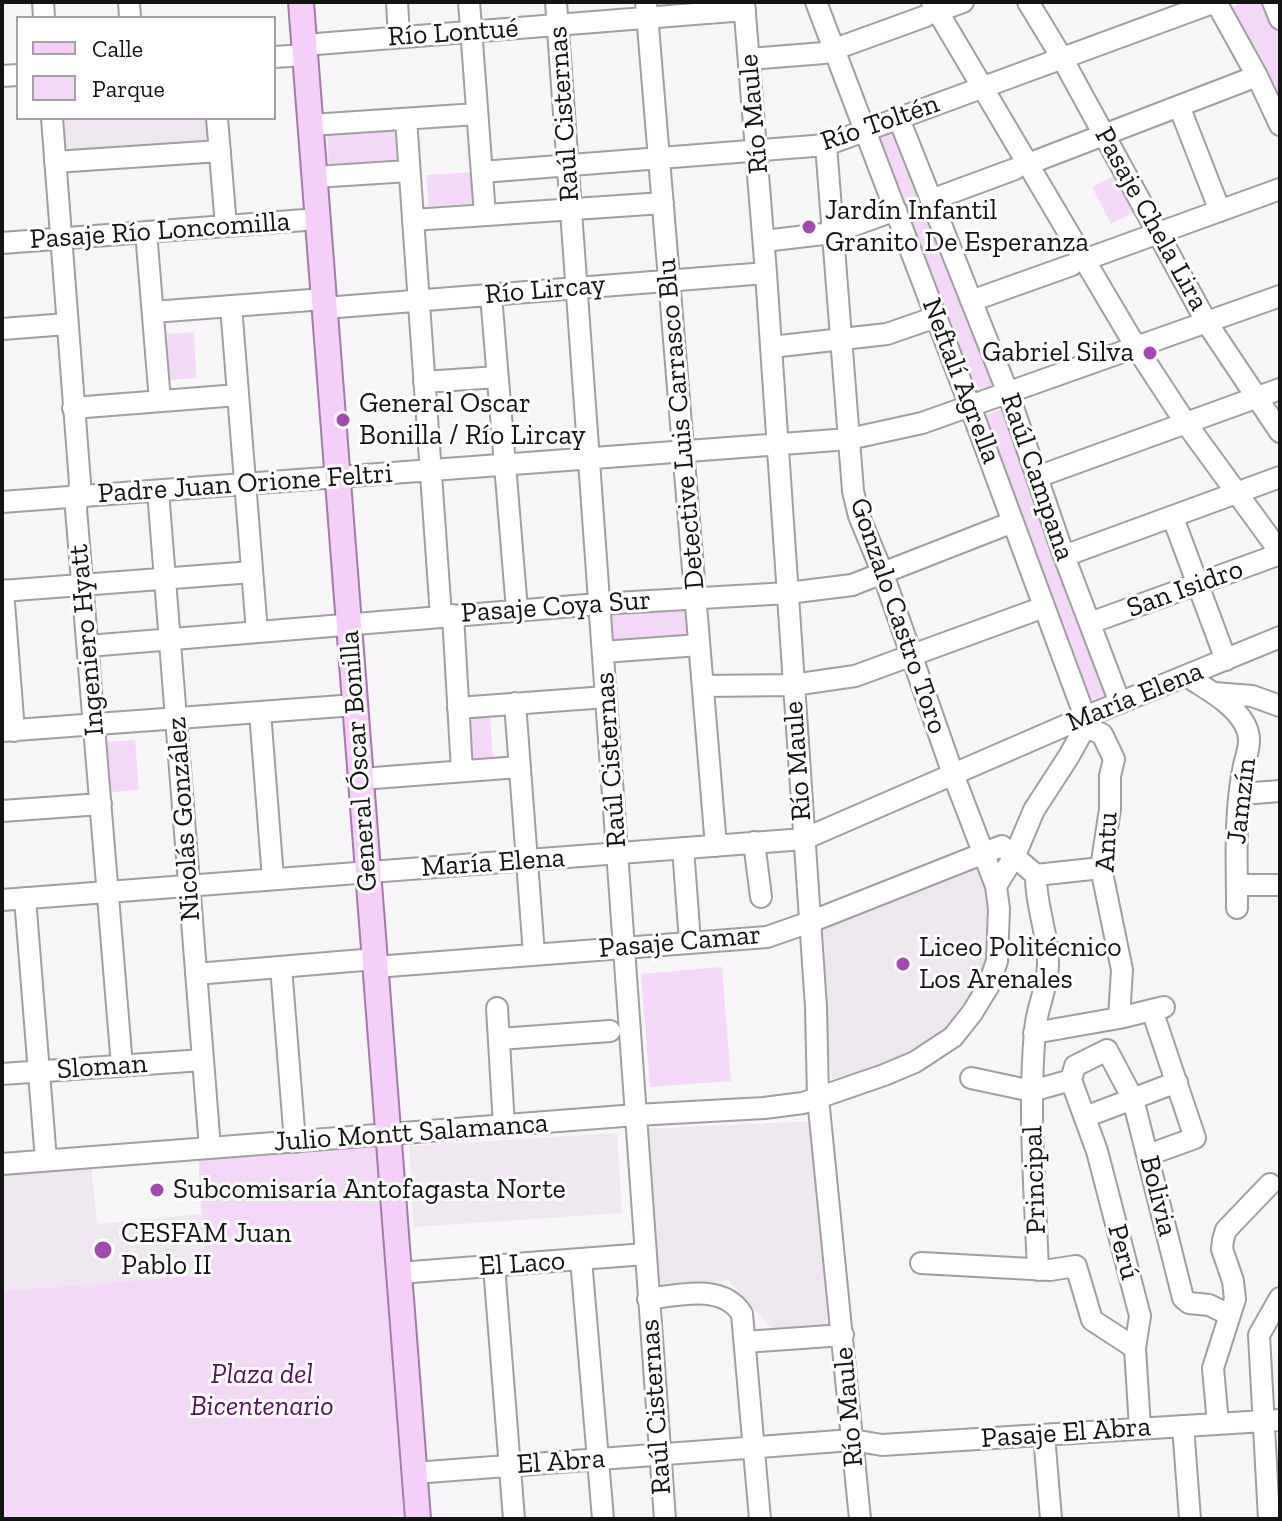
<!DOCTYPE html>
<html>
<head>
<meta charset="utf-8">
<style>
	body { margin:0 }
	#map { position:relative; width:1282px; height:1521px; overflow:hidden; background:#f7f5f7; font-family:"Zilla Slab",serif }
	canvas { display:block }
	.frame { position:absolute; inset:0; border:4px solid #151415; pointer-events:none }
	.legend { position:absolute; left:16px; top:16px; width:260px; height:104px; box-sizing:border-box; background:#fff; border:2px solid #a1a1a1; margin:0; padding:10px 14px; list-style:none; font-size:24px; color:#151415 }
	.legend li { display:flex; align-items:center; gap:16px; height:40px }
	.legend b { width:40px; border:2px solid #a1a1a1 }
</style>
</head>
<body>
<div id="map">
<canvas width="1282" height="1521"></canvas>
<div class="frame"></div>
<ul class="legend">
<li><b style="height:10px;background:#f5cffa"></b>Calle</li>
<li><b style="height:22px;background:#f3d8f7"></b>Parque</li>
</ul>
</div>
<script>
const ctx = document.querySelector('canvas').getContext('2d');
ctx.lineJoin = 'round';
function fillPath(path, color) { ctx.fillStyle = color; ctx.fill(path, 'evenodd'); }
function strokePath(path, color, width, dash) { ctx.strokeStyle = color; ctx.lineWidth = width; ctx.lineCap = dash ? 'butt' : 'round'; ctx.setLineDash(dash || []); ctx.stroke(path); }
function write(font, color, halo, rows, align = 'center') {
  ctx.font = font + ' "Zilla Slab",serif'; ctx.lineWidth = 6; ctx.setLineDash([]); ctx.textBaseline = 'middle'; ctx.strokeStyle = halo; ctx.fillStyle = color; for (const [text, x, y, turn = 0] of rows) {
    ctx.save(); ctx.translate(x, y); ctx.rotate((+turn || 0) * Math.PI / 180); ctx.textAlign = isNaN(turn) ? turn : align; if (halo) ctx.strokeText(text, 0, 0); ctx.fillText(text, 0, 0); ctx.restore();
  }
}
fillPath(new Path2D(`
	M 62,118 L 207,118 L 209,147 L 65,157 Z
	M 978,865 L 995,904 L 992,944 L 983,984 L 957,1023 L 920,1052 L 884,1069 L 832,1079 L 815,931 Z
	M 817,1121 L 828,1332 L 778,1335 L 728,1280 L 655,1288 L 644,1129 Z
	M 617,1133 L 622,1213 L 414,1227 L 409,1146 Z
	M 91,1165 L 97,1224 L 202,1214 L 207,1275 L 2,1291 L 2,1171 Z`), '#eee7ef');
fillPath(new Path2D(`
	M 1242,2 L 1267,2 L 1280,35 L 1280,111 L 1230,9 Z
	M 396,127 L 398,166 L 329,170 L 327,130 Z
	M 895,127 L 994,379 L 990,387 L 974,390 L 876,143 L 879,136 Z
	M 476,172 L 479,203 L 429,206 L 426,175 Z
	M 1115,175 L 1134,212 L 1111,224 L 1092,187 Z
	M 194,332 L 196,378 L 170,380 L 167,334 Z
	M 1001,409 L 1108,695 L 1087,703 L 982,417 Z
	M 687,603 L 691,639 L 609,645 L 608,609 Z
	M 490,716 L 493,760 L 470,762 L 466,718 Z
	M 135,740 L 139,790 L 111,792 L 107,742 Z
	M 722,967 L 731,1081 L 650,1087 L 641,974 Z
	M 379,1144 L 403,1516 L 360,1519 L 2,1519 L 2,1291 L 206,1275 L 198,1157 Z`), '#f3d8f7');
const minor = new Path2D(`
	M 43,2 L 44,18
	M 129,2 L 130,18
	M 397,2 L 399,37
	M 469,2 L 485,215
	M 556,2 L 665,1519
	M 646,2 L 716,846
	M 744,2 L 766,273 L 816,1007 L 818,1098 L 860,1519
	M 816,2 L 970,406 L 1085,717 L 1085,727 L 1069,756 L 1034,810 L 1015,855 L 996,886
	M 932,2 L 1136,347 L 1185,422 L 1280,552
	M 1028,2 L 1062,58 L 1207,323 L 1280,432
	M 1216,2 L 1257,76 L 1280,125
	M 1273,2 L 1280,19
	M 938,11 L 963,2
	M 304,45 L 745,10
	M 274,57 L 305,55
	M 749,59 L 824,53 L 926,16
	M 2,76 L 18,75
	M 1179,106 L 1220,211
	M 52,118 L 80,483 L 76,509 L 122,1066
	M 217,118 L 226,226
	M 406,119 L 441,616
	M 899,119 L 1008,393 L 1064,556 L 1120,703
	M 311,125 L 477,114
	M 55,162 L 220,151
	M 1028,164 L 1257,76
	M 482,172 L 826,145 L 1215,2
	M 315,177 L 409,171
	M 931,200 L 1015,169
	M 413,220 L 663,203
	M 146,232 L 160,401
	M 764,241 L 832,233 L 896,210
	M 2,243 L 318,219
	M 1084,260 L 1280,189
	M 491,295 L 517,610
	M 971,301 L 1072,265
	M 231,306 L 257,632
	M 325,308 L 766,273
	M 153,312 L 324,299
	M 2,329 L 67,324
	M 771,347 L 887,334 L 936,317
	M 424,382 L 497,377
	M 73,408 L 238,395
	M 1037,477 L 1280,389
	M 158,491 L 210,1148
	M 2,502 L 849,439 L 922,423 L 1280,296
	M 1173,518 L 1226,660
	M 1064,556 L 1280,477
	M 3,590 L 14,731
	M 2,591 L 252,572
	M 453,615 L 462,771
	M 1090,623 L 1280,554
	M 88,646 L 599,604 L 788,593 L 852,585 L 1013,522
	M 603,652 L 699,645
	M 1187,676 C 1206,689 1232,702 1244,723 C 1253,738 1248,750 1244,765 C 1234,814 1237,858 1237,908
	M 703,686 L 793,685 L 855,676 L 1044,607
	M 1214,693 L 1252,696 L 1280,706
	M 515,703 L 534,954
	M 458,708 L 606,697
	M 260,712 L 273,879
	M 1085,727 L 1102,734 L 1114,759 L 1110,776 L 1110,809 L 1101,868 L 1122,970 L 1119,1018
	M 2,731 L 355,705
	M 361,779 L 519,767
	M 1241,794 L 1280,791
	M 2,811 L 101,804
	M 754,842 L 761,897
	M 683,848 L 690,942
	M 1036,875 C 1035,906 1049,934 1048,965 C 1047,991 1036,1009 1035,1031 C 1028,1110 1035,1191 1038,1270
	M 1237,885 L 1280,885
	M 25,898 L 46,1160
	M 2,900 L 804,839 L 1085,717 L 1280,637
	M 281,967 L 295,1142
	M 375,967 L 767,937 L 810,922 L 1002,846 L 1036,875 L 1101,868
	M 196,974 L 375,959
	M 497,1008 L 504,1126
	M 1034,1033 L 1119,1018 L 1164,1007
	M 499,1039 L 610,1031
	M 2,1074 L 203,1060
	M 971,1078 L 1032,1091 L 1071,1080 L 1075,1066 L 1107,1050 L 1133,1099 L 1183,1298 L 1189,1303 L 1209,1305 L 1230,1315
	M 1071,1080 L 1097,1151 L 1140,1316 L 1135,1348 L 1140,1428
	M 1085,1117 L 1177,1082
	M 1148,1155 L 1195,1138 L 1152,1010
	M 2,1164 L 636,1115 L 764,1108 L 803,1103 L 884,1075 L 915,1062 L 953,1037 L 972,1013 L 988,987 L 997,961 L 999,909 L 996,886 L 953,774 L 883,574 L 859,516 L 853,491 L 826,145
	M 581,1259 L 603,1519
	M 921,1263 L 1050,1270 L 1076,1266 L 1092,1320 L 1135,1348
	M 494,1266 L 514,1519
	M 399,1273 L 645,1254
	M 648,1299 C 678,1295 723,1283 742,1314 L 760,1519
	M 745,1342 L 843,1335
	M 1218,1424 L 1213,1368 L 1235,1299 L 1233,1281 L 1222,1249 L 1223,1240 L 1226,1230 L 1270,1184
	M 1183,1426 L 1190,1519
	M 1044,1435 L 1051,1519
	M 414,1473 L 852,1440 L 882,1445 L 1280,1420
	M 1269,1519 L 1259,1335 L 1280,1298`);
const major = new Path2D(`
	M 301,2 L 418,1519`);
strokePath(minor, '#a09ea1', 24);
strokePath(major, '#a279a8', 28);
strokePath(minor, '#fff', 20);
strokePath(major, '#f5cffa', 24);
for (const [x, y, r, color] of [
	[809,227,8,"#a448b2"],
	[1150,353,8,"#a448b2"],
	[343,420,8,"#a448b2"],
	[903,964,8,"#a448b2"],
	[157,1190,8,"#a448b2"],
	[103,1250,10,"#a448b2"]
]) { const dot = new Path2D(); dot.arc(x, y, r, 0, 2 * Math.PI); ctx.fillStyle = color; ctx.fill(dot); strokePath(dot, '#fff', 3); }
write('28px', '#151415', '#fff', [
	["Río Lontué",453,33,-4],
	["Raúl Cisternas",564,114,-94],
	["Río Maule",754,114,-95],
	["Río Toltén",880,123,-19],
	["Pasaje Chela Lira",1151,219,61],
	["Pasaje Río Loncomilla",160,231,-4],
	["Río Lircay",545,290,-5],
	["Neftalí Agrella",961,381,69],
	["Detective Luis Carrasco Blu",681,424,-95],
	["Raúl Campana",1037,477,71],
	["Padre Juan Orione Feltri",245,484,-4],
	["San Isidro",1185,589,-20],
	["Pasaje Coya Sur",556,607,-4],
	["Gonzalo Castro Toro",898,616,71],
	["Ingeniero Hyatt",87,640,-95],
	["María Elena",1135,697,-22],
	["Raúl Cisternas",611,760,-94],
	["General Óscar Bonilla",359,761,-94],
	["Río Maule",798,761,-94],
	["Jamzín",1242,801,-83],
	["Nicolás González",184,819,-94],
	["Antu",1107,842,-87],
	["María Elena",493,863,-4],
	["Pasaje Camar",680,942,-5],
	["Sloman",102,1067,-4],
	["Julio Montt Salamanca",411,1133,-4],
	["Principal",1035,1180,-92],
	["Bolivia",1158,1196,76],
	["Perú",1123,1252,75],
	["El Laco",522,1264,-4],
	["Raúl Cisternas",656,1407,-94],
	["Río Maule",849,1407,-95],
	["Pasaje El Abra",1066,1433,-4],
	["El Abra",561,1462,-4]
]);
write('28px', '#151415', '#fff', [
	["Jardín Infantil",825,211],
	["Granito De Esperanza",825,243],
	["Gabriel Silva",1134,353,"right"],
	["General Oscar",359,404],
	["Bonilla / Río Lircay",359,436],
	["Liceo Politécnico",919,948],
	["Los Arenales",919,980],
	["Subcomisaría Antofagasta Norte",173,1190],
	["CESFAM Juan",121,1234],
	["Pablo II",121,1266]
], 'left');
write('italic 28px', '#5c0968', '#fff', [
	["Plaza del",262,1375],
	["Bicentenario",262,1407]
]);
</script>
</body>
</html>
